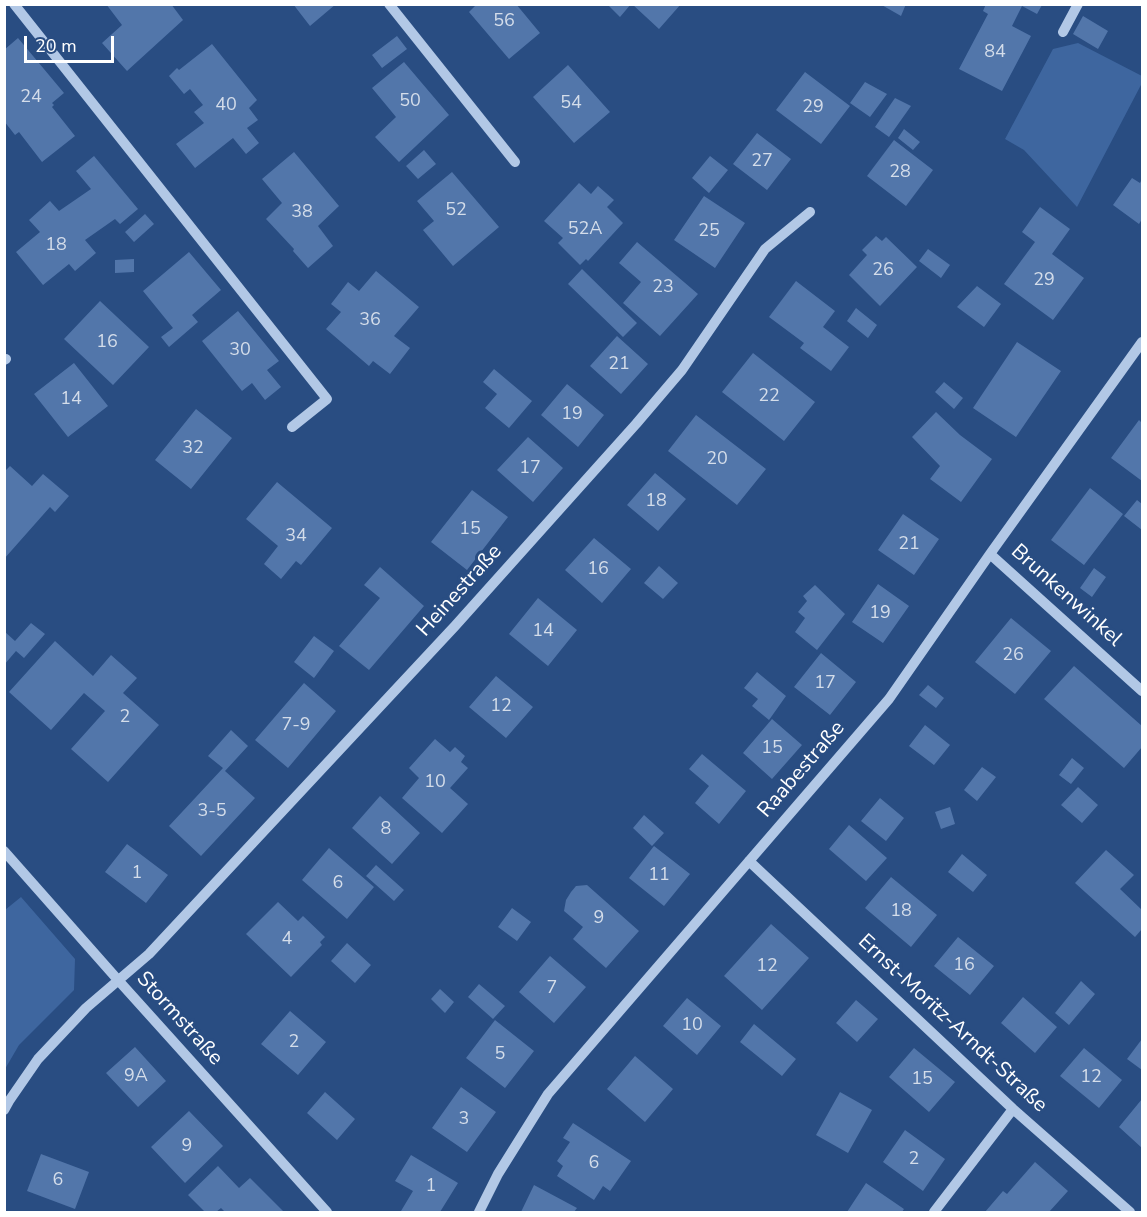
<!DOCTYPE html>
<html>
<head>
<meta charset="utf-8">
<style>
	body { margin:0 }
	#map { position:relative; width:1147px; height:1217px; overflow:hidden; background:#294d82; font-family:"Nunito Sans",sans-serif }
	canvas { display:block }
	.frame { position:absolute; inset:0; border:6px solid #fff; pointer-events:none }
	.scale { position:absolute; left:24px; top:36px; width:90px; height:27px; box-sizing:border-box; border:3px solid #fff; border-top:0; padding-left:8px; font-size:18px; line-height:21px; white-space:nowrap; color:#fff; -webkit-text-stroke:4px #294d82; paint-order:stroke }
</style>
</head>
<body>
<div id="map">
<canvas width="1147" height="1217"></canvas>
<div class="frame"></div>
<div class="scale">20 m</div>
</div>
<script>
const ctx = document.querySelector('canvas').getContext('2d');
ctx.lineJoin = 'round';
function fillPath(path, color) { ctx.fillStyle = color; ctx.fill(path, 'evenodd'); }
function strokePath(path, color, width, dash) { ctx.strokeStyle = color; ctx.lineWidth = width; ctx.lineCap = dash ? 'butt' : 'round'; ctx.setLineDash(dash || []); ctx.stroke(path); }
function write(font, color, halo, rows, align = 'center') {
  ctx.font = font + ' "Nunito Sans",sans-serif'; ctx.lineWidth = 6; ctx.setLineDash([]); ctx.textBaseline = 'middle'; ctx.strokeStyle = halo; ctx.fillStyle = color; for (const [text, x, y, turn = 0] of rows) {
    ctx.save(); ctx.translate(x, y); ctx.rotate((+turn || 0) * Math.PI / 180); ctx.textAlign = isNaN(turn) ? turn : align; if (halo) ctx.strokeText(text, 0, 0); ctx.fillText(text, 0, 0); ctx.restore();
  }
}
fillPath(new Path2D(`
	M 1078,43 L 1142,76 L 1142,83 L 1077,207 L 1024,150 L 1005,139 L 1053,49 Z
	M 21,897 L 75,959 L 74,990 L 19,1045 L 5,1069 L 5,910 Z`), '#3e669f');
fillPath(new Path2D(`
	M 106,4 L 171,4 L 183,20 L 127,71 L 102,43 L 122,25 Z
	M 293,4 L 336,4 L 310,26 Z
	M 477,4 L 516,4 L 540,33 L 509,59 L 469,12 Z
	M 607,4 L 631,4 L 620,17 Z
	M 632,4 L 681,4 L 659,29 Z
	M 880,4 L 906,4 L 901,16 Z
	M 986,4 L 1042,5 L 1037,14 L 1022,6 L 1012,26 L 1031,36 L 1002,91 L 959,69 L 988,14 L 983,11 Z
	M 1083,16 L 1108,31 L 1098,49 L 1073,34 Z
	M 397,36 L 407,49 L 382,68 L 372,55 Z
	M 18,38 L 64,93 L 52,103 L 54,105 L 52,107 L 75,136 L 42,162 L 19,132 L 15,135 L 4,121 L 4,50 Z
	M 212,44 L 257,100 L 249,108 L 258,120 L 247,128 L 259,143 L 246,154 L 233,138 L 195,168 L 176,144 L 204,123 L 194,112 L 203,105 L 190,89 L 184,94 L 169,76 L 177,68 L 179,70 Z
	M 404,62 L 449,115 L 399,162 L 375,137 L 396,117 L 372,88 Z
	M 568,65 L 610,112 L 574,143 L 533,97 Z
	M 805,72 L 850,106 L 821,144 L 776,110 Z
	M 865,82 L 887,94 L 870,117 L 850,103 Z
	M 895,98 L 911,106 L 889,137 L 875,127 Z
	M 904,129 L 920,142 L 913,150 L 898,138 Z
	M 757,133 L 791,159 L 767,190 L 733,164 Z
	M 894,140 L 933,170 L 906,206 L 867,176 Z
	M 424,150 L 436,164 L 418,179 L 406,166 Z
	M 294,152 L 339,206 L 318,226 L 333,246 L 308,268 L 293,251 L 294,249 L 266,219 L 282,203 L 262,179 Z
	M 94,156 L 138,209 L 120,224 L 115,219 L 85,240 L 96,253 L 75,271 L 69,264 L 43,285 L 16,252 L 40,232 L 29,220 L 50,201 L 59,211 L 91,189 L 76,171 Z
	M 710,156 L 728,170 L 709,193 L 692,178 Z
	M 452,172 L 499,227 L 453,266 L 423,230 L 434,221 L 417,201 Z
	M 1132,178 L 1140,183 L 1142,179 L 1142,219 L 1139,224 L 1113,205 Z
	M 579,183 L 591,194 L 598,186 L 614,200 L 607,207 L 623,223 L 588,261 L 586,259 L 580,265 L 558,243 L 563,238 L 544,221 Z
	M 704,196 L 745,223 L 715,268 L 674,240 Z
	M 1040,207 L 1070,229 L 1052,254 L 1084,278 L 1053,320 L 1004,284 L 1035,242 L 1022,232 Z
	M 145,214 L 154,224 L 134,242 L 125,232 Z
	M 876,236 L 882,241 L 886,237 L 917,267 L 880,306 L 849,275 L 867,255 L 862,250 Z
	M 637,242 L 698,294 L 660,336 L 623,303 L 641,282 L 619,263 Z
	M 928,249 L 950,265 L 941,278 L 919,261 Z
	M 189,252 L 221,290 L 192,315 L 198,322 L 169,347 L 161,337 L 173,328 L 143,291 Z
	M 134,259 L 134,272 L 115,273 L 115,260 Z
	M 582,269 L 637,323 L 623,337 L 568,284 Z
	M 376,271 L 419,307 L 394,336 L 410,348 L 390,374 L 373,361 L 369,366 L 326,329 L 341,312 L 331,304 L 348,282 L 359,291 Z
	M 796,281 L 835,311 L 823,327 L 849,347 L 831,371 L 800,348 L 804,343 L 769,317 Z
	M 977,286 L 1001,304 L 984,327 L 957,307 Z
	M 100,301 L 149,347 L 113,385 L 64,339 Z
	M 856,308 L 877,325 L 868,338 L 847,321 Z
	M 238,311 L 279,361 L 267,370 L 281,387 L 265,400 L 252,383 L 242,391 L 202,341 Z
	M 617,336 L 648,364 L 621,394 L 590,366 Z
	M 1017,342 L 1061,371 L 1016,437 L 973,408 Z
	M 753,353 L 815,402 L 784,441 L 722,392 Z
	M 74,363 L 108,406 L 68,437 L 34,394 Z
	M 494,369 L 532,401 L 509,428 L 485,408 L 497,394 L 483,382 Z
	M 944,382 L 963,398 L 954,409 L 935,392 Z
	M 567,384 L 604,415 L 578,447 L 541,415 Z
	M 196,409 L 232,438 L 191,489 L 155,460 Z
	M 936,412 L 960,435 L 992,459 L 961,502 L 930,479 L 940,466 L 912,437 Z
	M 696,415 L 766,469 L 737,505 L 668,451 Z
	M 1139,420 L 1142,423 L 1142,481 L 1111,458 Z
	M 528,437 L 563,468 L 533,502 L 497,470 Z
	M 10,466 L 32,486 L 43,474 L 69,496 L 55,512 L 50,507 L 4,559 L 4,472 Z
	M 655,473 L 686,499 L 658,531 L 627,505 Z
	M 277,482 L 332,528 L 301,565 L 296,561 L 281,579 L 264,564 L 278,546 L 246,519 Z
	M 1090,488 L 1123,514 L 1084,565 L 1051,540 Z
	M 472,490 L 508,517 L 467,570 L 431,542 Z
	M 1137,500 L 1142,504 L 1142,530 L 1124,516 Z
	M 903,514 L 939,539 L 914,575 L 878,550 Z
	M 594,538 L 631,569 L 602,603 L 565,570 Z
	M 659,566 L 678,583 L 663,599 L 644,583 Z
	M 380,567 L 424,606 L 369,670 L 339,646 L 380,598 L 364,585 Z
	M 1094,568 L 1106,577 L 1092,597 L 1080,588 Z
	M 878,584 L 909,606 L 883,643 L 852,622 Z
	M 815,585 L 845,614 L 817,650 L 795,632 L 805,618 L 798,612 L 807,601 L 803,596 Z
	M 538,598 L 577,630 L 548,666 L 509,634 Z
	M 1011,618 L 1051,651 L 1015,694 L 975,662 Z
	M 31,623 L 45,634 L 24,658 L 16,651 L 4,665 L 4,631 L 15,641 Z
	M 314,636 L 334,651 L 314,678 L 294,662 Z
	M 55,641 L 93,676 L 111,655 L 137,678 L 123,693 L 159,725 L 108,782 L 71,749 L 105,711 L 84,693 L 51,730 L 9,692 Z
	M 821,653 L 856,682 L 830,715 L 794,687 Z
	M 1074,666 L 1142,726 L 1142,747 L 1124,768 L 1044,699 Z
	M 757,672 L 786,696 L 769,720 L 752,706 L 758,699 L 744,688 Z
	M 496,676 L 533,707 L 506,738 L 469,707 Z
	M 304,683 L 336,711 L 288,768 L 255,740 Z
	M 928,685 L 944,698 L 936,708 L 919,695 Z
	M 772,719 L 802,745 L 772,779 L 743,753 Z
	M 925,725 L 950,745 L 934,765 L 909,746 Z
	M 231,730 L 248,746 L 225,771 L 255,798 L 201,856 L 169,826 L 223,768 L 208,756 Z
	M 435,739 L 450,752 L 455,747 L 465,756 L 461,762 L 468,768 L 450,788 L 468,804 L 442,833 L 402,798 L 419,778 L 409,768 Z
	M 702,754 L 746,791 L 719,824 L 695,803 L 709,786 L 689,769 Z
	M 1072,758 L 1084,768 L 1071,784 L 1059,775 Z
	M 982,767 L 996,777 L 977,801 L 964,790 Z
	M 1078,787 L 1098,805 L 1082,823 L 1061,805 Z
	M 380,796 L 420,833 L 392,864 L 352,828 Z
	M 880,798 L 904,818 L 886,841 L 861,821 Z
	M 950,807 L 955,824 L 941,829 L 935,812 Z
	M 644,815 L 664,833 L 652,846 L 633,828 Z
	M 849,825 L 887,858 L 866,881 L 829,849 Z
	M 127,844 L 168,875 L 146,903 L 105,872 Z
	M 654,846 L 690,874 L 664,906 L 629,878 Z
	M 329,848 L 374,887 L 347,919 L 302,880 Z
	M 1106,850 L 1134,875 L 1120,889 L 1142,910 L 1142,929 L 1135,937 L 1075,883 Z
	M 962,854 L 987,875 L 973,892 L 948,872 Z
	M 376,865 L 404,890 L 394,901 L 366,876 Z
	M 891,877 L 937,915 L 911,947 L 865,908 Z
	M 587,885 L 639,931 L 606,968 L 573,939 L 583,927 L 564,911 L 566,900 L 571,892 L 576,886 Z
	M 278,902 L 298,921 L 303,916 L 325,937 L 320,942 L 322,945 L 291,977 L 246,934 Z
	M 512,908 L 531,922 L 517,941 L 498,927 Z
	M 771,924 L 809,958 L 762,1010 L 724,976 Z
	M 958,937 L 994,966 L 970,995 L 934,966 Z
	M 347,943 L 371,965 L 355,983 L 331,961 Z
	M 550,956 L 586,987 L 554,1023 L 519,992 Z
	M 1081,981 L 1095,994 L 1069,1025 L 1055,1013 Z
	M 479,984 L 505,1006 L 493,1019 L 468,997 Z
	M 440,989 L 454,1002 L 445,1013 L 431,999 Z
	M 1023,997 L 1057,1027 L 1035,1053 L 1001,1023 Z
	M 687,998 L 721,1026 L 697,1055 L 663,1026 Z
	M 856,1000 L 878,1019 L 857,1042 L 836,1023 Z
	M 290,1011 L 326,1042 L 298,1075 L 261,1044 Z
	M 495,1020 L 534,1051 L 505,1088 L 466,1058 Z
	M 754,1024 L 796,1059 L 782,1076 L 740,1042 Z
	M 1142,1039 L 1142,1070 L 1127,1059 Z
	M 135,1047 L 166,1081 L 138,1107 L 106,1073 Z
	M 914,1048 L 955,1082 L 929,1112 L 889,1077 Z
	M 1084,1048 L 1122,1080 L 1099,1108 L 1060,1076 Z
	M 635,1056 L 673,1089 L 645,1122 L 607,1089 Z
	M 461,1087 L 496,1112 L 467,1152 L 432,1128 Z
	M 325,1092 L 355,1119 L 337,1140 L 307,1113 Z
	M 840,1092 L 872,1110 L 848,1153 L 816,1135 Z
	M 1142,1099 L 1142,1148 L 1119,1127 Z
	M 189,1111 L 223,1146 L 185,1183 L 151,1147 Z
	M 573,1123 L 631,1161 L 610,1191 L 603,1186 L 594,1200 L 557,1176 L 563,1166 L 557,1161 L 570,1142 L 563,1138 Z
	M 905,1130 L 945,1159 L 923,1191 L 883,1162 Z
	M 41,1154 L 89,1172 L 75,1209 L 27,1191 Z
	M 411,1155 L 458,1183 L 440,1212 L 404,1212 L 401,1211 L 413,1191 L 395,1181 Z
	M 1035,1162 L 1068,1191 L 1049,1212 L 985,1212 L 1003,1191 L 1007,1194 Z
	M 218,1166 L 239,1188 L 250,1178 L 284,1212 L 225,1212 L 221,1208 L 216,1212 L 205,1212 L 188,1195 Z
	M 866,1183 L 904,1209 L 902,1212 L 847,1212 Z
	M 534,1185 L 577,1208 L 574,1212 L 521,1212 Z`), '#5276aa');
strokePath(new Path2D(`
	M 14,4 L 327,399 L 292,427
	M 389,4 L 515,162
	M 1063,32 L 1078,4
	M 4,360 L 6,359
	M 990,554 L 1142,691
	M 4,851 L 118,980 L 327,1212
	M 749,861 L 1013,1109 L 1130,1212
	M 4,1110 L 9,1101 L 38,1059 L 86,1008 L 149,954 L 455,626 L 636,424 L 682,370 L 765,249 L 810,212
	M 479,1212 L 498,1174 L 548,1094 L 889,699 L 990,554 L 1142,342
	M 934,1212 L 1013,1109`), '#b2c8e6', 10);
write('18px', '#d4ddea', null, [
	["56",504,22],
	["84",995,53],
	["24",31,98],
	["50",410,102],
	["54",571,104],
	["40",226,106],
	["29",813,108],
	["27",762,162],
	["28",900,173],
	["52",456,211],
	["38",302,213],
	["52A",585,230],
	["25",709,232],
	["18",56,246],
	["26",883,271],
	["29",1044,281],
	["23",663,288],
	["36",370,321],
	["16",107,343],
	["30",240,351],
	["21",619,365],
	["22",769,397],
	["14",71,400],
	["19",572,415],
	["32",193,449],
	["20",717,460],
	["17",530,469],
	["18",656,502],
	["15",470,530],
	["34",296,537],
	["21",909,545],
	["16",598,570],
	["19",880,614],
	["14",543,632],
	["26",1013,656],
	["17",825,684],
	["12",501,707],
	["2",125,718],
	["7-9",296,726],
	["15",772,749],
	["10",435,783],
	["3-5",212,812],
	["8",386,830],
	["1",137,874],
	["11",659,876],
	["6",338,884],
	["18",901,912],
	["9",599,919],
	["4",287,940],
	["16",964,966],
	["12",767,967],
	["7",552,989],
	["10",692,1026],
	["2",294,1043],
	["5",500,1055],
	["9A",136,1077],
	["12",1091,1078],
	["15",922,1080],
	["3",464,1120],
	["9",187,1147],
	["2",914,1160],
	["6",594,1164],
	["6",58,1181],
	["1",431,1187]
]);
write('21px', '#fff', '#294d82', [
	["Heinestraße",460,591,-48],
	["Brunkenwinkel",1066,596,42],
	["Raabestraße",802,770,-49],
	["Stormstraße",179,1019,48],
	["Ernst-Moritz-Arndt-Straße",952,1024,43]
]);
</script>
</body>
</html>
